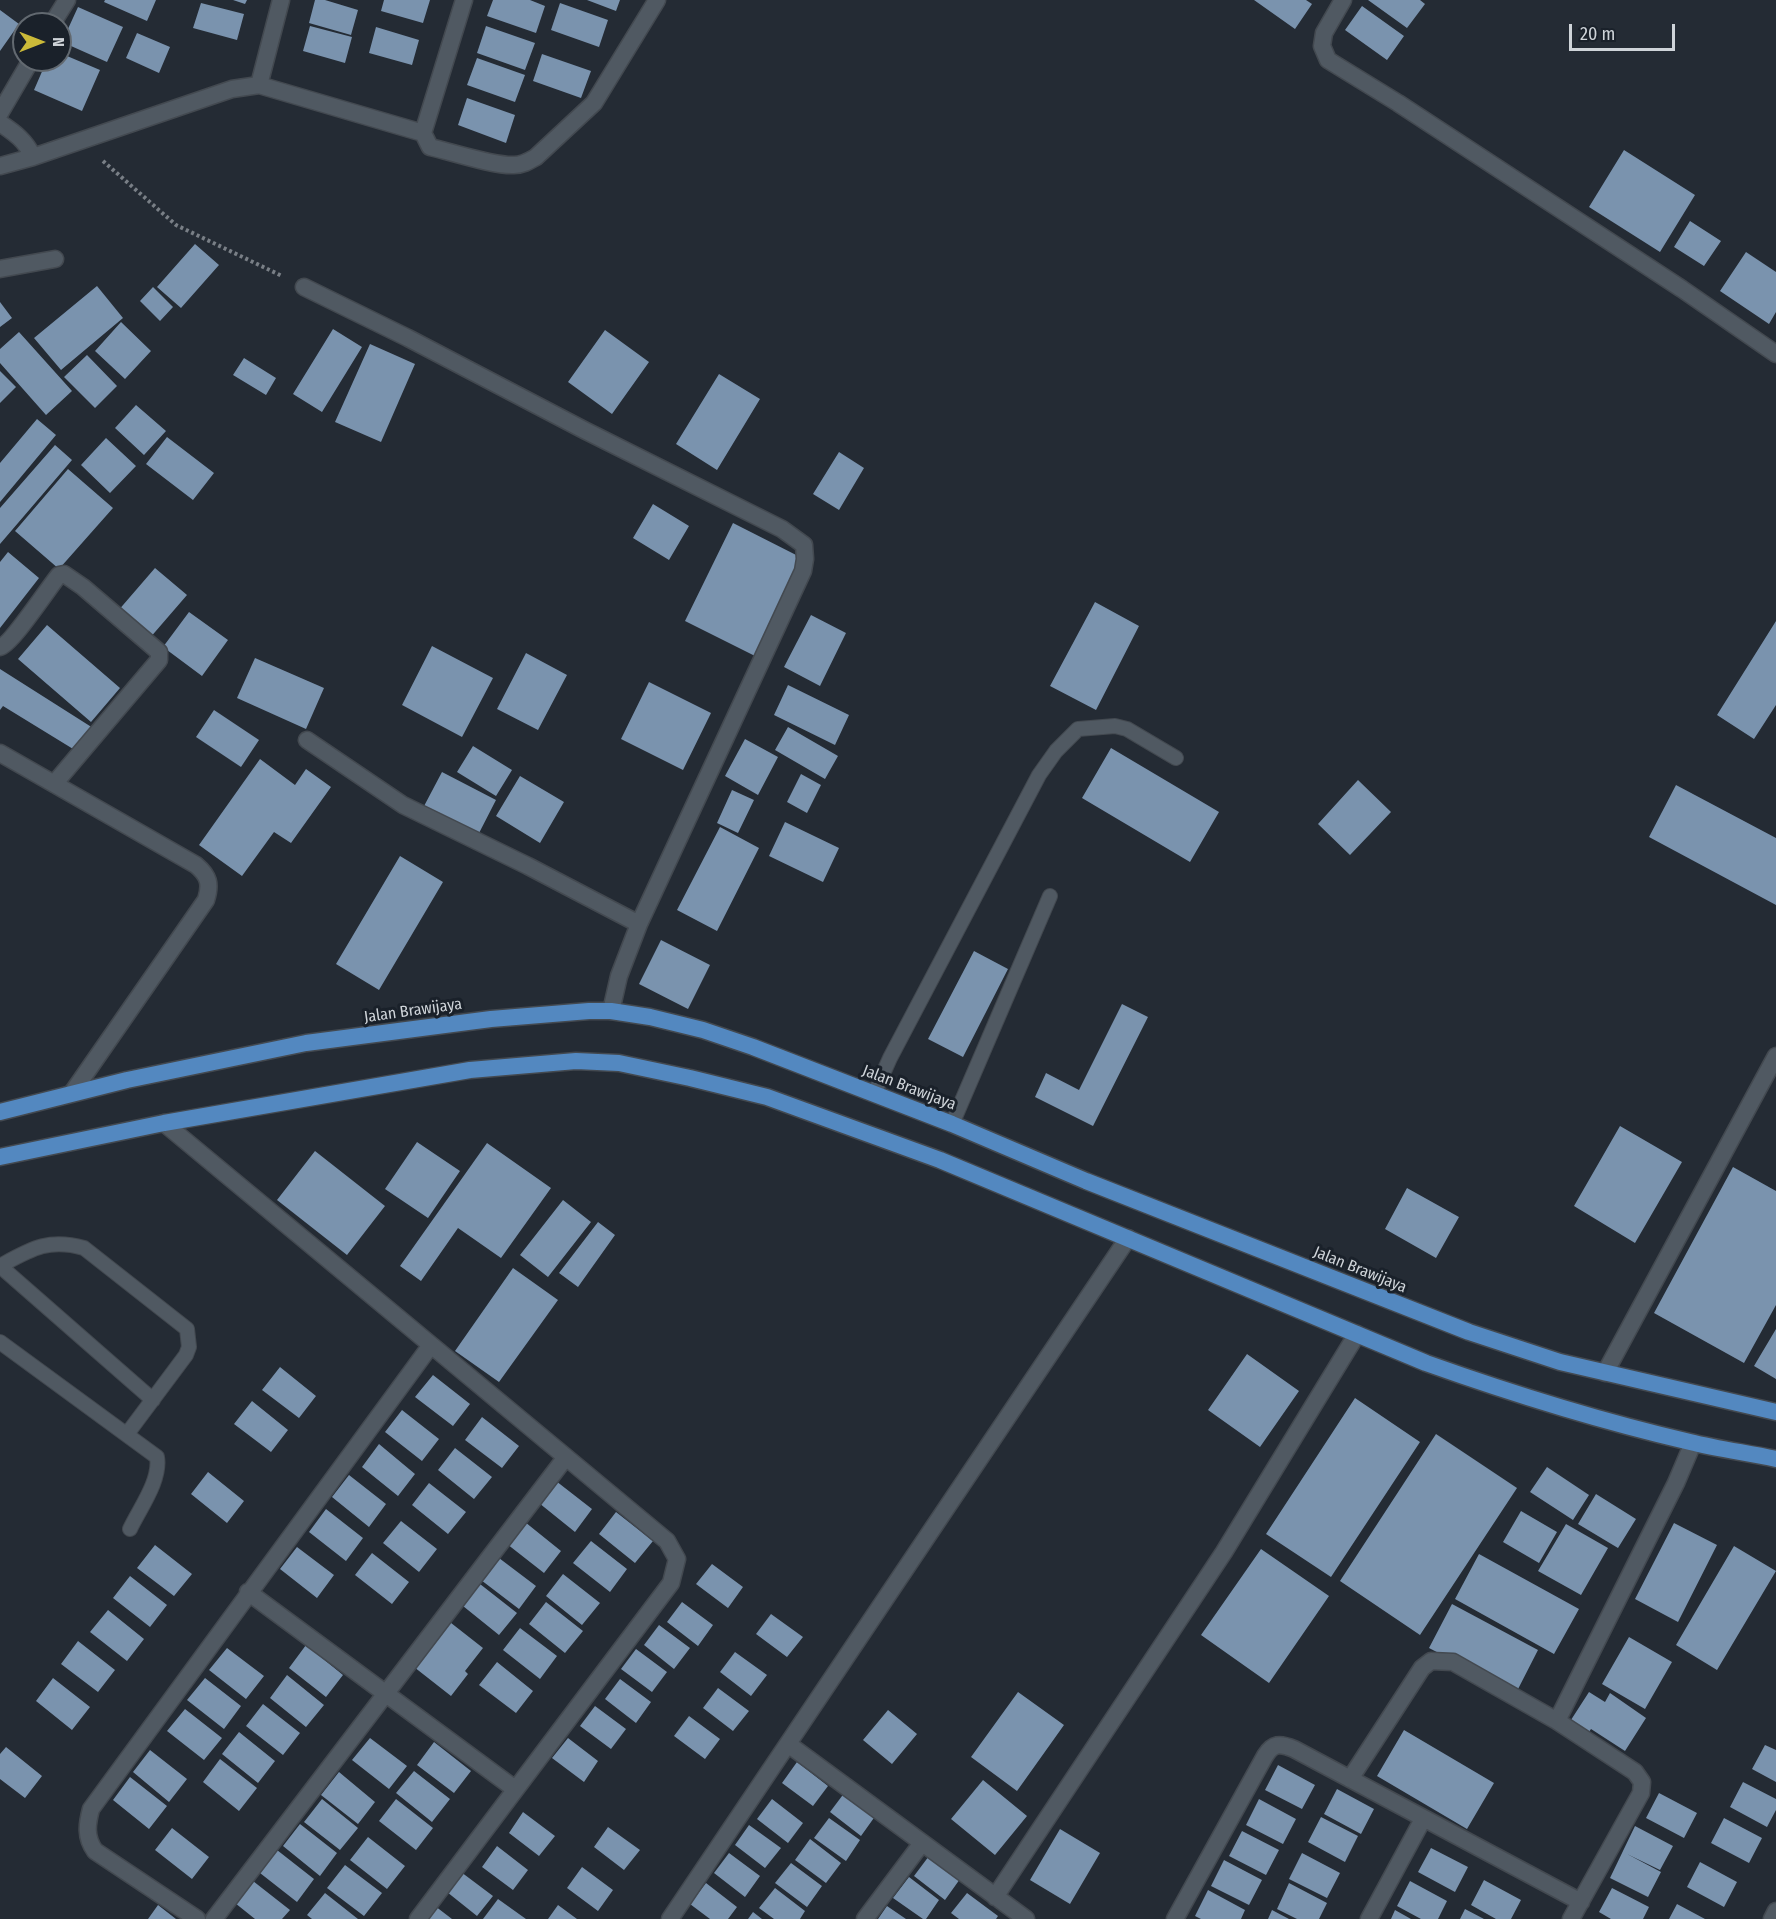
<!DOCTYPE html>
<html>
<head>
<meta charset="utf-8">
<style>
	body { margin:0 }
	#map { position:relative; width:1776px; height:1919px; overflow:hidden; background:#242b34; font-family:"Fira Sans Condensed",sans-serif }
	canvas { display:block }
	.north { position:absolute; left:12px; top:12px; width:60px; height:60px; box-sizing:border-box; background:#1a212a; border:2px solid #626970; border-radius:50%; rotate:90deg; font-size:16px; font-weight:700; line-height:24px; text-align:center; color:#cfd4d9 }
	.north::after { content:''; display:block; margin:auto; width:21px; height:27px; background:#cbba39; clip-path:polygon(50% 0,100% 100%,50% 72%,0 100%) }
	.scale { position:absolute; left:1569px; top:24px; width:106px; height:27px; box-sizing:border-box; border:3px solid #cfd4d9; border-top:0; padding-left:8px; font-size:18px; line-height:21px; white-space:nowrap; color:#cfd4d9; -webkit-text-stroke:4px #1a212a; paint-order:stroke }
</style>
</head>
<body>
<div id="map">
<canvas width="1776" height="1919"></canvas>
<div class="north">N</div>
<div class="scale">20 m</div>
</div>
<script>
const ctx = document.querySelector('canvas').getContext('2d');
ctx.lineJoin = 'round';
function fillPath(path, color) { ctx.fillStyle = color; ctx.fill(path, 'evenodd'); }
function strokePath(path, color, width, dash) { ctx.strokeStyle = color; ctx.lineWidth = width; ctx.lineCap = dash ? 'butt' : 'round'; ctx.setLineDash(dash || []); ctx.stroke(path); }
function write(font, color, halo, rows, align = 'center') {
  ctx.font = font + ' "Fira Sans Condensed",sans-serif'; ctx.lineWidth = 6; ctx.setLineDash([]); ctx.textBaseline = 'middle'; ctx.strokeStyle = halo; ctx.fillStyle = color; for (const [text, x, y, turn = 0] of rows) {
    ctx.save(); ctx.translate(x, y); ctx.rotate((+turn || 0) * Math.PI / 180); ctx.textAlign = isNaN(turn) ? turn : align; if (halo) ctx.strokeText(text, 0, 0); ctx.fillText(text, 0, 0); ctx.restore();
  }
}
fillPath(new Path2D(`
	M 105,0 L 156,0 L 147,21 L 104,2 Z
	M 233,0 L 247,0 L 245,4 Z
	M 315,0 L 325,0 L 358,10 L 351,35 L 309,23 Z
	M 384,0 L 430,0 L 423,23 L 381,11 Z
	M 493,0 L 530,0 L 545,6 L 536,33 L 487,16 Z
	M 587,0 L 620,0 L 616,11 Z
	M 1254,0 L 1306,0 L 1312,4 L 1295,29 Z
	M 1368,0 L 1420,0 L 1425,4 L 1407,28 Z
	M 201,3 L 244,14 L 237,40 L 193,28 Z
	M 560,3 L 608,20 L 599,47 L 551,30 Z
	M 1362,6 L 1404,36 L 1387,60 L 1345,30 Z
	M 78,7 L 123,27 L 107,62 L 62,42 Z
	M 0,10 L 19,24 L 0,51 Z
	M 310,26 L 352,37 L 345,63 L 303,51 Z
	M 486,26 L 535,43 L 525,70 L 477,53 Z
	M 376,27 L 419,40 L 412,65 L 369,53 Z
	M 137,33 L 170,47 L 159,73 L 126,58 Z
	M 60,53 L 100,70 L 82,111 L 34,90 L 47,60 L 60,60 Z
	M 542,54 L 591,71 L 581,98 L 533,81 Z
	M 477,58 L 525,75 L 515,102 L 467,85 Z
	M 467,98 L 515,115 L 506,143 L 458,125 Z
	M 1624,150 L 1695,195 L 1660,252 L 1589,207 Z
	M 1690,221 L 1721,241 L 1704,266 L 1674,247 Z
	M 195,244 L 219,265 L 181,308 L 157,287 Z
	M 1746,252 L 1776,272 L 1776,312 L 1769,324 L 1720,291 Z
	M 97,286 L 123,318 L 61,370 L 34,338 Z
	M 153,287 L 173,307 L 160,321 L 140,301 Z
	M 0,302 L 12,318 L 0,327 Z
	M 121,322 L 151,351 L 125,379 L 95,351 Z
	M 333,329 L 362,347 L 322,412 L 293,394 Z
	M 605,330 L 649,362 L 612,414 L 568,382 Z
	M 19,332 L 72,391 L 46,415 L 0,363 L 0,349 Z
	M 370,344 L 415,364 L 381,442 L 335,422 Z
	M 87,355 L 117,386 L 95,408 L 64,377 Z
	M 244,358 L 276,378 L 266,395 L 233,375 Z
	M 0,371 L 16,387 L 0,403 Z
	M 719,374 L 760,399 L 717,470 L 676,444 Z
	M 136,405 L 166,431 L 144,455 L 115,428 Z
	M 37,419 L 56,435 L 0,502 L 0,463 Z
	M 167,437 L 214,473 L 193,500 L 146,464 Z
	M 106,438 L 136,466 L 110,493 L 81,465 Z
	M 55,445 L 72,460 L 0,544 L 0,508 Z
	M 839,452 L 864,468 L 839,510 L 813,494 Z
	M 68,469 L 113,508 L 59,569 L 15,531 Z
	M 653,504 L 689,526 L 669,560 L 633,538 Z
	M 733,523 L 804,559 L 755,656 L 685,621 Z
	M 8,552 L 39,578 L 0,628 L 0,562 Z
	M 155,568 L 187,595 L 149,639 L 117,612 Z
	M 1095,602 L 1139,626 L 1096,710 L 1050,686 Z
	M 189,612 L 228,640 L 202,676 L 163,647 Z
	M 811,615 L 846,633 L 820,686 L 784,667 Z
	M 1776,621 L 1776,705 L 1754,739 L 1717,715 Z
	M 47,625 L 120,688 L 91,722 L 18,659 Z
	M 432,646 L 493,678 L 462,737 L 402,705 Z
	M 526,653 L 567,675 L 538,730 L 497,709 Z
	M 255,658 L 324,688 L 306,729 L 237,698 Z
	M 0,669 L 93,728 L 78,752 L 3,706 L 0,710 Z
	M 649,682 L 711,713 L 683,770 L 621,739 Z
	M 788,685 L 849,715 L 835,745 L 774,715 Z
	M 214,710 L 259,740 L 241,767 L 196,737 Z
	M 788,727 L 838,756 L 825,779 L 775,750 Z
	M 745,739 L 778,757 L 758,795 L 725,776 Z
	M 473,746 L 512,770 L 496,796 L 457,772 Z
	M 1111,748 L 1219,812 L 1190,862 L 1082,798 Z
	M 260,759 L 295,785 L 306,769 L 331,787 L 291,843 L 274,832 L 242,876 L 199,845 Z
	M 442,772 L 496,800 L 477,837 L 423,808 Z
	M 801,774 L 821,785 L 807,813 L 787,802 Z
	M 520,776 L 564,802 L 540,843 L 496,816 Z
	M 1358,780 L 1391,812 L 1350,855 L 1318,824 Z
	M 1676,785 L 1776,838 L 1776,905 L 1649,837 Z
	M 732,790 L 754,800 L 738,833 L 717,823 Z
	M 785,822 L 839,848 L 823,882 L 769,856 Z
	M 720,827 L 759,848 L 717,931 L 677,910 Z
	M 400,856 L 443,882 L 379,990 L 336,964 Z
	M 661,940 L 710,965 L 688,1009 L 639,984 Z
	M 974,951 L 1008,969 L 963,1057 L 928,1039 Z
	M 1122,1004 L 1148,1017 L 1093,1126 L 1035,1097 L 1046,1073 L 1079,1090 Z
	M 1620,1126 L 1682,1162 L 1635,1243 L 1574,1206 Z
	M 417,1142 L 460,1171 L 428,1218 L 385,1189 Z
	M 487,1143 L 551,1188 L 501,1258 L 458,1228 L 421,1281 L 400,1266 Z
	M 315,1151 L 385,1206 L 347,1255 L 277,1200 Z
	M 1733,1167 L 1776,1191 L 1776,1305 L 1744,1363 L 1654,1313 Z
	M 1407,1188 L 1459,1217 L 1436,1258 L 1385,1229 Z
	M 563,1200 L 591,1222 L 548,1277 L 520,1255 Z
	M 598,1222 L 615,1235 L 578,1287 L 559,1273 Z
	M 513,1268 L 558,1300 L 499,1382 L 455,1351 Z
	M 1776,1329 L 1776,1379 L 1754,1366 Z
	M 1247,1354 L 1299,1391 L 1260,1447 L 1208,1410 Z
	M 280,1367 L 316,1396 L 299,1418 L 262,1390 Z
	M 433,1375 L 470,1404 L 453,1426 L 415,1397 Z
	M 1355,1398 L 1420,1442 L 1331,1577 L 1266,1534 Z
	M 252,1401 L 288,1430 L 271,1452 L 234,1424 Z
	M 402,1410 L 439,1439 L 422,1461 L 385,1432 Z
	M 482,1417 L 519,1446 L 502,1468 L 465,1440 Z
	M 1436,1434 L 1517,1488 L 1420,1635 L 1340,1581 Z
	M 379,1444 L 415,1474 L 398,1496 L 362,1467 Z
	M 455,1448 L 492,1477 L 474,1499 L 438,1470 Z
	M 1547,1467 L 1589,1495 L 1573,1520 L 1530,1492 Z
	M 208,1472 L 244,1501 L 227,1523 L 191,1494 Z
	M 349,1475 L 386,1504 L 369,1527 L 332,1497 Z
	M 556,1481 L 592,1509 L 575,1532 L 539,1503 Z
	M 429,1483 L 466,1512 L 448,1534 L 412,1505 Z
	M 1596,1494 L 1636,1519 L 1618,1548 L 1578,1524 Z
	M 326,1509 L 363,1538 L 346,1561 L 309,1532 Z
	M 1521,1511 L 1557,1532 L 1539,1563 L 1503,1542 Z
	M 616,1512 L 653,1541 L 635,1563 L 599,1534 Z
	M 401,1521 L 437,1549 L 419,1572 L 383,1543 Z
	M 525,1522 L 561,1551 L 544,1573 L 507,1544 Z
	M 1674,1523 L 1717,1545 L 1678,1622 L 1635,1599 Z
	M 1566,1524 L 1608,1548 L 1581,1595 L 1538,1571 Z
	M 591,1541 L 627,1569 L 610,1592 L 573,1563 Z
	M 155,1545 L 192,1574 L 174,1596 L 137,1568 Z
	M 1734,1546 L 1776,1571 L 1717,1670 L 1676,1645 Z
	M 297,1547 L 334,1575 L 317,1598 L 280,1569 Z
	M 1261,1549 L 1329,1596 L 1269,1683 L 1201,1635 Z
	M 372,1553 L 409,1582 L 392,1604 L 355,1575 Z
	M 1479,1554 L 1579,1609 L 1554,1654 L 1455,1599 Z
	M 499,1558 L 536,1586 L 519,1609 L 481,1580 Z
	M 712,1564 L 743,1587 L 728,1608 L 696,1584 Z
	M 563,1574 L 600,1603 L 582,1625 L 546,1596 Z
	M 130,1576 L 167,1605 L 150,1627 L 113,1598 Z
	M 480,1584 L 517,1613 L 499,1635 L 463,1606 Z
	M 546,1602 L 583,1631 L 565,1653 L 529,1624 Z
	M 682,1602 L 713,1625 L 698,1646 L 667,1622 Z
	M 1452,1604 L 1538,1650 L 1516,1693 L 1429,1648 Z
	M 108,1610 L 144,1639 L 127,1661 L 90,1632 Z
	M 771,1614 L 803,1637 L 787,1657 L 756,1634 Z
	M 446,1619 L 483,1648 L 465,1671 L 468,1674 L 451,1696 L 414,1667 Z
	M 659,1625 L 690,1648 L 674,1669 L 644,1645 Z
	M 520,1628 L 557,1656 L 540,1679 L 503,1650 Z
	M 1629,1637 L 1672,1662 L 1645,1709 L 1602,1684 Z
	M 78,1641 L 115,1670 L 98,1692 L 61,1664 Z
	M 306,1645 L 343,1675 L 326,1697 L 289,1668 Z
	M 227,1648 L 264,1676 L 246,1699 L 209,1670 Z
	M 636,1649 L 667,1672 L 652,1692 L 621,1669 Z
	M 735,1652 L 767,1675 L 751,1696 L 720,1672 Z
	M 497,1662 L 533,1691 L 516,1713 L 479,1685 Z
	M 287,1675 L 324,1705 L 306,1727 L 270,1698 Z
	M 53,1678 L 90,1707 L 72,1730 L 36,1701 Z
	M 205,1678 L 241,1706 L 224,1729 L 187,1700 Z
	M 620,1679 L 651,1702 L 636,1723 L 605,1699 Z
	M 718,1688 L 749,1711 L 733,1731 L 703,1708 Z
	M 1018,1692 L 1064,1725 L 1017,1791 L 971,1757 Z
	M 1589,1692 L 1605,1702 L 1610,1693 L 1646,1718 L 1625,1751 L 1591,1729 L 1587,1735 L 1569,1723 Z
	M 263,1704 L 300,1733 L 283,1755 L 246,1726 Z
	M 595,1706 L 626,1729 L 611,1749 L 580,1726 Z
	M 185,1709 L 222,1738 L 204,1760 L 167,1731 Z
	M 888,1710 L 917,1734 L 892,1764 L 863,1740 Z
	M 689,1716 L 720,1739 L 705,1759 L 674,1736 Z
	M 1404,1730 L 1494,1783 L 1467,1829 L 1377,1776 Z
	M 239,1732 L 275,1761 L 258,1783 L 222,1754 Z
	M 370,1738 L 407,1766 L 389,1789 L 352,1760 Z
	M 568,1738 L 598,1761 L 584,1782 L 552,1758 Z
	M 434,1742 L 471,1771 L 454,1793 L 417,1765 Z
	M 1765,1745 L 1776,1750 L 1776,1782 L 1752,1769 Z
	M 6,1747 L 42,1776 L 25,1798 L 0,1779 L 0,1754 Z
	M 150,1750 L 187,1779 L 169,1802 L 133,1772 Z
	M 220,1759 L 257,1788 L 239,1811 L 203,1782 Z
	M 797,1762 L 828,1786 L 813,1806 L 782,1783 Z
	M 1278,1765 L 1315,1785 L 1302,1809 L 1265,1790 Z
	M 414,1771 L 450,1799 L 432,1822 L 396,1793 Z
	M 339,1772 L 375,1802 L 358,1824 L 321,1795 Z
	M 130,1777 L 167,1806 L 149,1829 L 113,1800 Z
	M 983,1780 L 1027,1816 L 995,1855 L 951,1819 Z
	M 1743,1782 L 1776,1799 L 1776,1810 L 1767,1827 L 1730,1807 Z
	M 1337,1789 L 1374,1809 L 1361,1834 L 1324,1814 Z
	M 845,1792 L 876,1815 L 861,1836 L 830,1812 Z
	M 1659,1793 L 1697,1813 L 1684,1838 L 1646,1818 Z
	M 322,1799 L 358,1828 L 340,1850 L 304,1822 Z
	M 396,1799 L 433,1828 L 416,1850 L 379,1821 Z
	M 772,1799 L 803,1823 L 788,1843 L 757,1819 Z
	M 1259,1799 L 1296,1819 L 1283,1844 L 1246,1825 Z
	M 523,1812 L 555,1836 L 539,1856 L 509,1833 Z
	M 1321,1817 L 1358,1836 L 1345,1862 L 1308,1842 Z
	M 829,1818 L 860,1840 L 846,1861 L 814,1838 Z
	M 1724,1818 L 1762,1838 L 1749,1863 L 1711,1843 Z
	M 300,1824 L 337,1853 L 320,1876 L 283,1846 Z
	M 749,1825 L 781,1848 L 765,1868 L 735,1845 Z
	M 1635,1826 L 1673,1846 L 1660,1870 L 1627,1854 L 1661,1872 L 1648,1897 L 1610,1878 Z
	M 608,1827 L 640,1850 L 624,1870 L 594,1847 Z
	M 172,1828 L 209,1857 L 192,1879 L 155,1850 Z
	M 1060,1829 L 1100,1853 L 1070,1904 L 1030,1880 Z
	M 1242,1831 L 1279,1850 L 1266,1875 L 1229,1856 Z
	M 368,1837 L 405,1866 L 387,1889 L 350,1860 Z
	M 810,1839 L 841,1863 L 826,1883 L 795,1860 Z
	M 497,1846 L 528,1870 L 513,1890 L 482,1867 Z
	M 1431,1848 L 1468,1867 L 1455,1892 L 1418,1872 Z
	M 277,1850 L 314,1879 L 297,1902 L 260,1873 Z
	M 729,1853 L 760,1876 L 745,1897 L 714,1873 Z
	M 1302,1853 L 1340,1873 L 1327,1898 L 1289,1879 Z
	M 929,1856 L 960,1879 L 945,1900 L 914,1876 Z
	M 1224,1860 L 1262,1880 L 1249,1905 L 1211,1886 Z
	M 1700,1862 L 1737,1882 L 1724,1907 L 1687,1887 Z
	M 791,1863 L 822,1886 L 807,1907 L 775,1883 Z
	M 345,1865 L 382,1893 L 364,1916 L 327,1888 Z
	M 582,1867 L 613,1890 L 598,1911 L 567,1888 Z
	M 461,1872 L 493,1896 L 477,1916 L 447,1892 Z
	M 909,1877 L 939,1900 L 926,1919 L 923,1919 L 893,1898 Z
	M 1484,1880 L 1521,1900 L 1511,1919 L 1496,1919 L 1471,1905 Z
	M 253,1881 L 290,1910 L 282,1919 L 255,1919 L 235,1903 Z
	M 1410,1881 L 1447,1901 L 1438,1919 L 1421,1919 L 1397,1906 Z
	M 706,1883 L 737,1907 L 728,1919 L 710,1919 L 690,1904 Z
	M 1289,1883 L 1327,1903 L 1319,1919 L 1297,1919 L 1277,1909 Z
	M 775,1888 L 805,1911 L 800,1919 L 774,1919 L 759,1908 Z
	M 1612,1888 L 1649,1907 L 1643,1919 L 1611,1919 L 1599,1912 Z
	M 1208,1890 L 1245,1910 L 1241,1919 L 1201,1919 L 1195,1916 Z
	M 325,1893 L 358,1919 L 312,1919 L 307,1915 Z
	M 967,1893 L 998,1916 L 996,1919 L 959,1919 L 951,1913 Z
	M 498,1899 L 526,1919 L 483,1919 Z
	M 1677,1904 L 1705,1919 L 1669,1919 Z
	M 158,1905 L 176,1919 L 148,1919 Z
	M 558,1905 L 577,1919 L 548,1919 Z
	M 435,1906 L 452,1919 L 425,1919 Z
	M 887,1906 L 906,1919 L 878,1919 Z
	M 1465,1909 L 1484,1919 L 1460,1919 Z
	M 1272,1910 L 1289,1919 L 1268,1919 Z
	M 1395,1910 L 1411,1919 L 1391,1919 Z
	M 753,1912 L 762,1919 L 748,1919 Z`), '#7a93ae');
const service = new Path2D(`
	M 874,1094 L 890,1058 L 1039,775 L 1056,751 L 1078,729 L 1115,726 L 1127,729 L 1176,758
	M 952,1124 L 1050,896
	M 0,1266 C 31,1249 48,1238 84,1248 L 187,1329 L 189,1347 L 186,1355 L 127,1434
	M 0,1266 L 153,1400
	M 0,1342 L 157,1457 C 161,1480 140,1508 130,1529`);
const minor = new Path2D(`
	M 464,0 L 423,133 L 430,147 C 452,152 494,166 514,165 C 523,165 529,161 536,157 L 594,103 L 657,0
	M 1343,0 L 1324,33 L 1322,46 L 1328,60 L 1398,103 L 1682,289 L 1776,354
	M 52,24 L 67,0
	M 259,85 L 281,0
	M 0,113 L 31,60
	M 0,123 C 15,133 26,141 33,157
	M 0,166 L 33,157 L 232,89 L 259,85 L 423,133
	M 0,269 L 55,259
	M 304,287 L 408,338 L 584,430 L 782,529 L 804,545 L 805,559 L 803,571 L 639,924 L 619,976 L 611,1011
	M 0,647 C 11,645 49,587 59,575 L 64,574 L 83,587 L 159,652 L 159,660 L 54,784
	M 307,740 L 403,805 L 528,866 L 639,924
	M 0,753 L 196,865 C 209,876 211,884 206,900 L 72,1093
	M 164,1123 L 667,1541 L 677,1559 L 671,1583 L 418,1919
	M 1605,1373 L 1776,1056
	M 248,1592 L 515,1789
	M 1557,1721 L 1676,1483 L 1693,1443
	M 788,1744 L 1026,1919
	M 1350,1779 L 1422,1668 L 1431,1661 L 1453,1662 L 1557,1721 L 1635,1772 L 1642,1782 L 1641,1793 L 1571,1919
	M 995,1897 L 1224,1552 L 1357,1334
	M 197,1919 L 95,1851 C 85,1837 87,1824 91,1809 L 431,1345
	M 214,1919 L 566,1457
	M 670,1919 L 1128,1238
	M 865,1919 L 922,1843
	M 1175,1919 L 1265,1756 C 1273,1743 1280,1743 1294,1749 L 1581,1902
	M 1369,1919 L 1423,1819
	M 1772,1919 L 1776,1911`);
const trunk = new Path2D(`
	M 0,1112 L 127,1080 L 306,1043 L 491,1019 L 589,1011 L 611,1011 L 650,1017 L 703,1030 L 753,1047 L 952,1124 L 1086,1181 L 1469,1332 L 1560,1362 L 1776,1412
	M 0,1157 L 164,1123 L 470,1070 L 576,1061 L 619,1063 L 690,1078 L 767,1097 L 940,1160 L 1426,1363 C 1513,1394 1600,1421 1690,1442 C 1718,1449 1748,1453 1776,1459`);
strokePath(service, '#434950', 16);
strokePath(minor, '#434950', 19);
strokePath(trunk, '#434950', 19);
strokePath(new Path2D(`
	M 103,161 L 176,225 L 282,276`), '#797f86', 4, [3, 3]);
strokePath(service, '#505962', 14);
strokePath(minor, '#505962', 16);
strokePath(trunk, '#5388c0', 16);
write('16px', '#cfd4d9', '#1a212a', [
	["Jalan Brawijaya",413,1011,-8],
	["Jalan Brawijaya",909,1088,21],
	["Jalan Brawijaya",1360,1270,22]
]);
</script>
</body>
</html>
